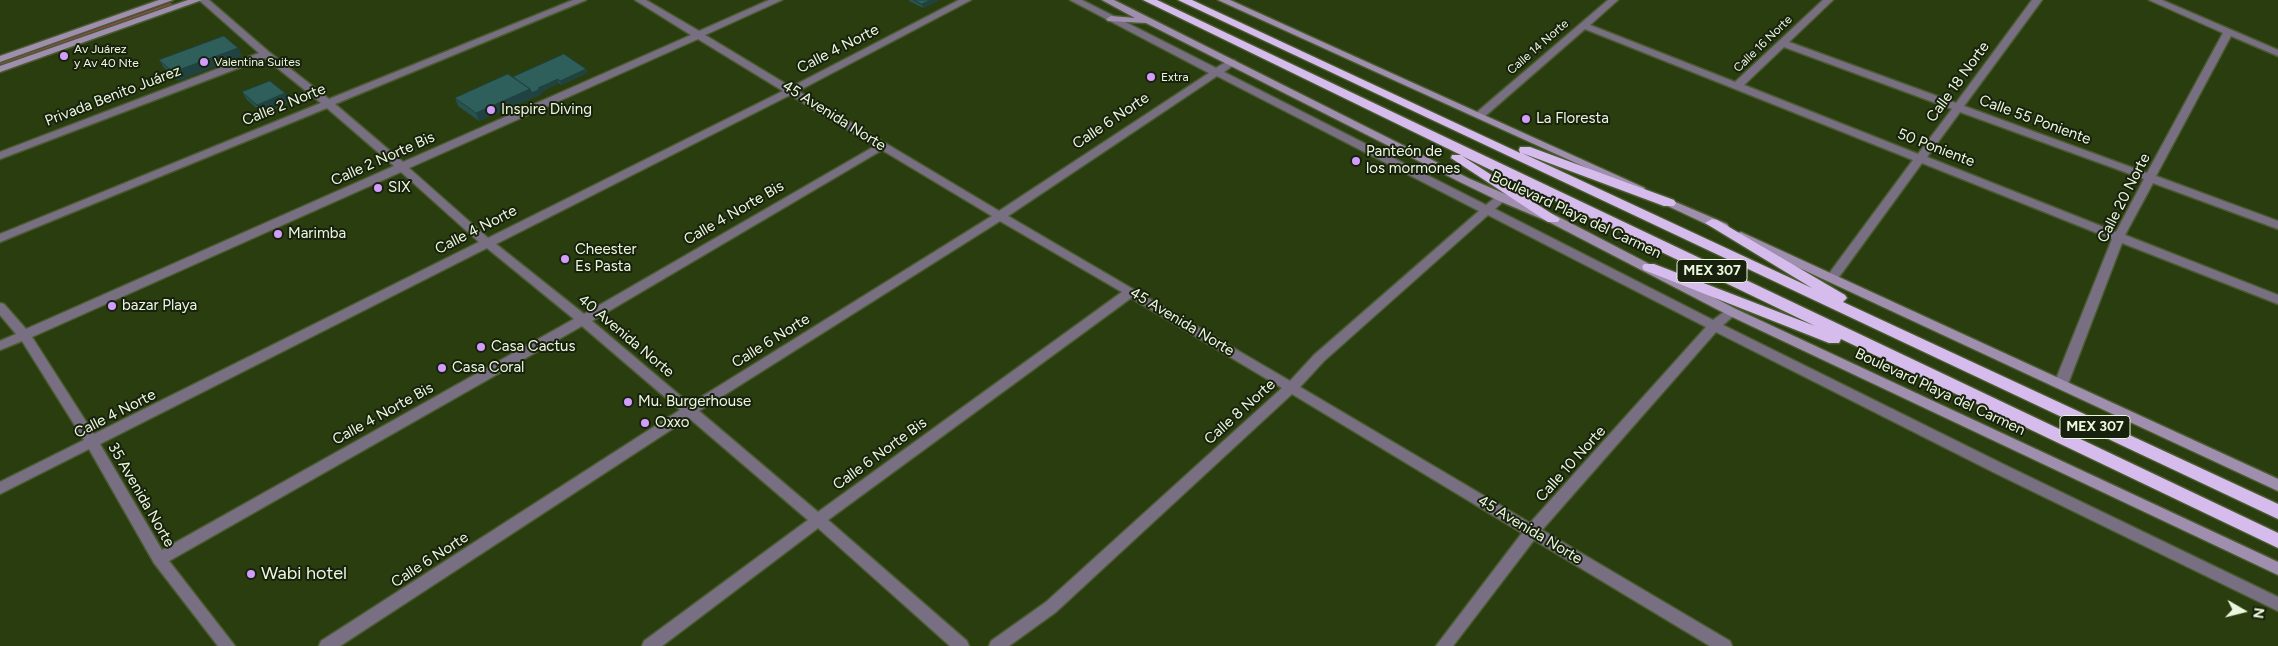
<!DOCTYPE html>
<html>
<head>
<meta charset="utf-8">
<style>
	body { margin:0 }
	#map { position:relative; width:2278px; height:646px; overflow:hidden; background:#2a3d0e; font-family:Figtree,sans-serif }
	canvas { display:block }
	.north { position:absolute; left:2218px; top:586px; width:50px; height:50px; -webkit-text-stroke:4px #18210d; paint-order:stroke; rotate:98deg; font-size:14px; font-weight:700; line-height:20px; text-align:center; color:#ebf8dd }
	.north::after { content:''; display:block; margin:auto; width:18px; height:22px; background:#ebf8dd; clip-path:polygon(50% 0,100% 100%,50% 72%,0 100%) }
</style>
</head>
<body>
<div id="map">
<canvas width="2278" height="646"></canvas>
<div class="north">N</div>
</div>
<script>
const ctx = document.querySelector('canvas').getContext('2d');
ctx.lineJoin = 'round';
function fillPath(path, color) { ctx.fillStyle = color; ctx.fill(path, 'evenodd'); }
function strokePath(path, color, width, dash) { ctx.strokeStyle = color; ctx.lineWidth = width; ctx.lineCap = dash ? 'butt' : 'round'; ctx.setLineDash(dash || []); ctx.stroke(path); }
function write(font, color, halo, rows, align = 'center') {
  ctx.font = font + ' Figtree,sans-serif'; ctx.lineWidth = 4; ctx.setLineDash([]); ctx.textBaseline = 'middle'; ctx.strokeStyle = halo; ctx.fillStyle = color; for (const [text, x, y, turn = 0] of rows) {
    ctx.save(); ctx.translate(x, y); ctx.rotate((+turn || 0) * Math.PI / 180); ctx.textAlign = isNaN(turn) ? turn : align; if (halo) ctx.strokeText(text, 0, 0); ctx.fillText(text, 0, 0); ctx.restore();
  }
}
fillPath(new Path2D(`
	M 170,3 L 174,4 L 0,65 L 0,63 Z`), '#904755');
const street = new Path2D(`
	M 199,0 L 209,0 L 269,52 L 329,99 L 573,0 L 586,0 L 335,104 L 403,162 L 691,35 L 635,0 L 646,0 L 699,31 L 769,0 L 782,0 L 705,35 L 791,87 L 959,0 L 971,0 L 798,91 L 999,211 L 1209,73 L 1070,0 L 1082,0 L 1216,68 L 1229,60 L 1235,60 L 1235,64 L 1224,72 L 1486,205 L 1497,196 L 1505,196 L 1507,198 L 1495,209 L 1713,320 L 1728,309 L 1736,309 L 1738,312 L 1723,325 L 2005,465 L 2278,597 L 2278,611 L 1995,473 L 1716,332 L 1542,530 L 1730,641 L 1732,646 L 1710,646 L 1534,540 L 1453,646 L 1436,646 L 1522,533 L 1292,394 L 1056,612 L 1009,646 L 989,646 L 991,641 L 1046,602 L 1282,388 L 1131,298 L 828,520 L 967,641 L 969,646 L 950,646 L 818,528 L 662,646 L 642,646 L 644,641 L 808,520 L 689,418 L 340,646 L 319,646 L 321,641 L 680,410 L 582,326 L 169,561 L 235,646 L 218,646 L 154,563 L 89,449 L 0,494 L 0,482 L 84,440 L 22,341 L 0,350 L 0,341 L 16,334 L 0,315 L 0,303 L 4,304 L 26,329 L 394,166 L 327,108 L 0,242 L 0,234 L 321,103 L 265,58 L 0,159 L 0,152 L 259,53 ZM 698,39 L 783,91 L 488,238 L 409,168 ZM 1217,76 L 1479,211 L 1314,355 L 1290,381 L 1008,216 ZM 790,95 L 875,146 L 584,314 L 496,244 ZM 882,150 L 992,216 L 690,404 L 592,321 ZM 401,172 L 479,242 L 94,434 L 32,337 ZM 1488,215 L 1706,327 L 1530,523 L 1300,387 L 1324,361 ZM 1000,221 L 1122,292 L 818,512 L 699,411 ZM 487,248 L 574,319 L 162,550 L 100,444 Z
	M 1608,0 L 1618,0 L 1590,25 L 1735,82 L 1823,0 L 1833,0 L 1789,42 L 1956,103 L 2032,0 L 2042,0 L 1964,106 L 2147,173 L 2223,33 L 2149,0 L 2162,0 L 2278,50 L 2278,56 L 2231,36 L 2156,176 L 2278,221 L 2278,229 L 2153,183 L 2125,235 L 2278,295 L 2278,304 L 2122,243 L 2068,384 L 2066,387 L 2056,387 L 2054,384 L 2112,239 L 1922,163 L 1836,281 L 1828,281 L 1826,278 L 1828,275 L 1913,160 L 1585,29 L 1484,117 L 1476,117 L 1476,113 ZM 1784,47 L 1952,109 L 1918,154 L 1744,85 ZM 1960,112 L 2144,179 L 2116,232 L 1927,157 Z`);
const secondary = new Path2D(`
	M 159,0 L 173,0 L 0,62 L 0,56 Z
	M 188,0 L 202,0 L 0,72 L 0,66 Z
	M 1102,0 L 1114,0 L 1470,179 L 1557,216 L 1736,309 L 2278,562 L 2278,575 L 1728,315 L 1549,222 L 1497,200 L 1462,183 L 1146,23 L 1108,21 L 1106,19 L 1111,16 L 1135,18 Z
	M 1218,0 L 1230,0 L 1645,188 L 1643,190 L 1635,190 Z
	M 1659,195 L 1727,224 L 1729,227 L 1723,231 L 1719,230 L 1655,200 L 1653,198 L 1655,196 Z
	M 1741,232 L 2278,479 L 2278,491 L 1737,239 L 1735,236 L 1737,233 Z`);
const highway = new Path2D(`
	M 1143,0 L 1157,0 L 2278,533 L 2278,548 L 1841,339 L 1839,343 L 1829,343 L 1644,270 L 1642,267 L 1644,264 L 1654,264 L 1815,326 L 1462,156 L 1560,219 L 1558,222 L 1548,222 L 1451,158 L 1452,155 L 1461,155 Z
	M 1178,0 L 1192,0 L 1520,153 L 1519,150 L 1520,147 L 1530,147 L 1674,200 L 1676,203 L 1674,206 L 1664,206 L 1522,153 L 1812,288 L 1705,223 L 1712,219 L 1717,220 L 1845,295 L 1847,298 L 1843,302 L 2278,504 L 2278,519 Z`);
strokePath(street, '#495b2f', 3);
strokePath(secondary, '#495b2f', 3);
strokePath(highway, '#495b2f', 3);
fillPath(street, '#796f83');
fillPath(secondary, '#9f8eae');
fillPath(highway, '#d6bbed');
fillPath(new Path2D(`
	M 909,0 L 939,0 L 923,8 L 909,1 Z
	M 238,48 L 242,56 L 178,81 L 164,68 L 159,60 Z
	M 586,69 L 587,73 L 561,85 L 559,83 L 541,92 L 542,94 L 479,121 L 458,106 L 455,98 L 513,77 Z
	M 242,92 L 285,93 L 290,102 L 262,113 L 247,100 Z`), '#28524e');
fillPath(new Path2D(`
	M 931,0 L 939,0 L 923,8 L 922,4 Z
	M 238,48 L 242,56 L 178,81 L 173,72 Z
	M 586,69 L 587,73 L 561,85 L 560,81 Z
	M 558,79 L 559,83 L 541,92 L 542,94 L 479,121 L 476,113 L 530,89 L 538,88 Z
	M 285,93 L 290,102 L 262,113 L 257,105 Z`), '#204240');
const building = new Path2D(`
	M 914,0 L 931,0 L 922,4 Z
	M 224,36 L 238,48 L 173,72 L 159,60 Z
	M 564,54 L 586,69 L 560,81 L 558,79 L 538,88 L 540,89 L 532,93 L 530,89 L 513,77 Z
	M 508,74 L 530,89 L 476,113 L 455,98 Z
	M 270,81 L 285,93 L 257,105 L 242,92 Z`);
fillPath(building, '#2e5f5b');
strokePath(building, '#204240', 1);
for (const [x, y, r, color] of [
	[64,56,5,"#d29dfd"],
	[204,62,5,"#d29dfd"],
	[1151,77,5,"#d29dfd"],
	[491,110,5,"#d29dfd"],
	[1526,119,5,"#d29dfd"],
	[1356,161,5,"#d29dfd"],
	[378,188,5,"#d29dfd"],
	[278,234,5,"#d29dfd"],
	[565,259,5,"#d29dfd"],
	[112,306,5,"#d29dfd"],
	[481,347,5,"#d29dfd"],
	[442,368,5,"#d29dfd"],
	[628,402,5,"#d29dfd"],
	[645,423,5,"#d29dfd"],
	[251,574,5,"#d29dfd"]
]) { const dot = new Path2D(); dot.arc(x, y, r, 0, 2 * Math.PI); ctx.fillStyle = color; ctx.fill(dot); strokePath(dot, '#18210d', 2); }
write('12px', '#ebf8dd', '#18210d', [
	["Calle 16 Norte",1763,44,-44],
	["Calle 14 Norte",1538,47,-41]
]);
write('12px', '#ebf8dd', '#18210d', [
	["Av Juárez",74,49],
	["y Av 40 Nte",74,63],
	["Valentina Suites",214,62],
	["Extra",1161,77]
], 'left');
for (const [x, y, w] of [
	[1712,271,70],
	[2095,427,70]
]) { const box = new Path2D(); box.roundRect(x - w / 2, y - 11.5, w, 23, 4); ctx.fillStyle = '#18210d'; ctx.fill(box); strokePath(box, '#ebf8dd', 1); }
write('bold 14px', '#ebf8dd', null, [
	["MEX 307",1712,271],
	["MEX 307",2095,427]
]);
write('15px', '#ebf8dd', '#18210d', [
	["Calle 4 Norte",838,49,-27],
	["Calle 18 Norte",1958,82,-54],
	["Privada Benito Juárez",113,96,-21],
	["Calle 2 Norte",284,105,-22],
	["45 Avenida Norte",834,116,32],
	["Calle 55 Poniente",2035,120,20],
	["Calle 6 Norte",1111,121,-34],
	["50 Poniente",1936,148,21],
	["Calle 2 Norte Bis",383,159,-24],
	["Calle 20 Norte",2124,198,-63],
	["Calle 4 Norte Bis",734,213,-30],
	["Boulevard Playa del Carmen",1576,215,25],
	["Calle 4 Norte",476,230,-27],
	["45 Avenida Norte",1182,322,31],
	["40 Avenida Norte",626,336,40],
	["Calle 6 Norte",771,341,-32],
	["Boulevard Playa del Carmen",1940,392,25],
	["Calle 8 Norte",1240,412,-42],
	["Calle 4 Norte",115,414,-27],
	["Calle 4 Norte Bis",383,414,-29],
	["Calle 6 Norte Bis",880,454,-36],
	["Calle 10 Norte",1571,464,-48],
	["35 Avenida Norte",141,495,60],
	["45 Avenida Norte",1530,530,31],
	["Calle 6 Norte",430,560,-33]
]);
write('15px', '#ebf8dd', '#18210d', [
	["Inspire Diving",501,110],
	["La Floresta",1536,119],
	["Panteón de",1366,152],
	["los mormones",1366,169],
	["SIX",388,188],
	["Marimba",288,234],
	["Cheester",575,250],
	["Es Pasta",575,267],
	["bazar Playa",122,306],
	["Casa Cactus",491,347],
	["Casa Coral",452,368],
	["Mu. Burgerhouse",638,402],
	["Oxxo",655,423]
], 'left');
write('18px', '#ebf8dd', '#18210d', [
	["Wabi hotel",261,574]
], 'left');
</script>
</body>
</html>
